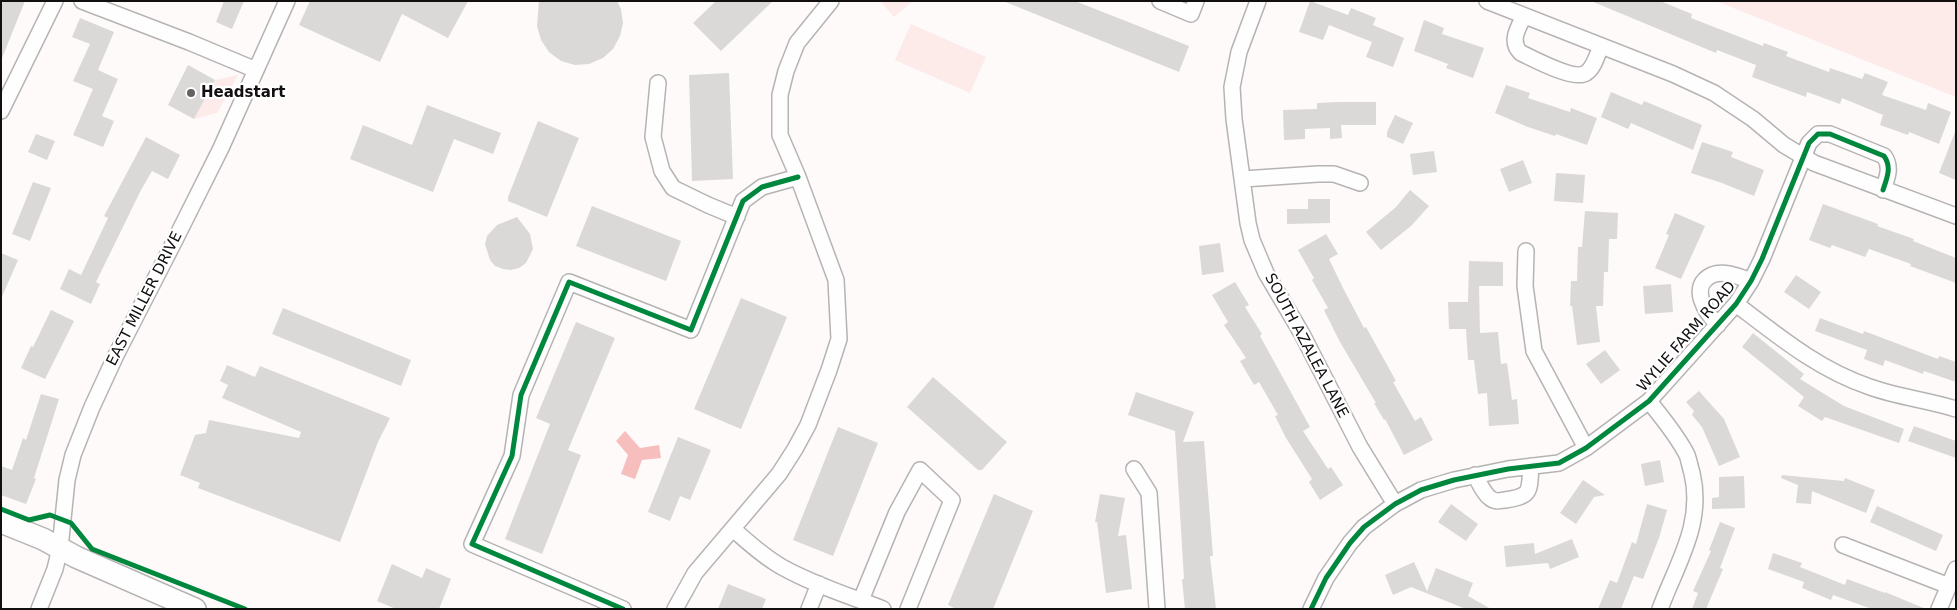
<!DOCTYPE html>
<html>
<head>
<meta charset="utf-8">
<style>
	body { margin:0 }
	#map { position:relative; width:1957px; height:610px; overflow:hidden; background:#fdfaf9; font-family:"DejaVu Sans",sans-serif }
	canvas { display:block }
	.frame { position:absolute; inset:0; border:2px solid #120f0f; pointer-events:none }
</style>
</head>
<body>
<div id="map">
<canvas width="1957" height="610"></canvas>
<div class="frame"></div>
</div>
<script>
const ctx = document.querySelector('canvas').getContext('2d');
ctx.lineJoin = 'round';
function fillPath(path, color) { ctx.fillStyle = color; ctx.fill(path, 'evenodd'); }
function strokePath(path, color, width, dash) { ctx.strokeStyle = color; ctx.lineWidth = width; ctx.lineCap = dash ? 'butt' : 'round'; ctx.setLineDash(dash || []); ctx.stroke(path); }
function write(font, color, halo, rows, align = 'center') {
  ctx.font = font + ' "DejaVu Sans",sans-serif'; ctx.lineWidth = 4.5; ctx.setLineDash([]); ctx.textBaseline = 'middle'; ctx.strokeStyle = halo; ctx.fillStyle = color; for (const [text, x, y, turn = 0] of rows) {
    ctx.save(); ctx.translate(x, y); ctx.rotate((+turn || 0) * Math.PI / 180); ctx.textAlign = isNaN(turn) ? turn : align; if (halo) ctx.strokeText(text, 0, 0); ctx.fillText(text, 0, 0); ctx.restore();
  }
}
fillPath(new Path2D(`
	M 880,1 L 913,1 L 894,17 Z
	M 1716,1 L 1956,1 L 1956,97 Z
	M 911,24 L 986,57 L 970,93 L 895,60 Z
	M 238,75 L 217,113 L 194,119 L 215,80 Z`), '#fdebea');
fillPath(new Path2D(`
	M 625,431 L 640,448 L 659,445 L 661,458 L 642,460 L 635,479 L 621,474 L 628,455 L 616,441 Z`), '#f7bebe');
fillPath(new Path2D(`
	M 3,1 L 25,1 L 2,58 L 1,7 Z
	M 224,1 L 244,1 L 232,29 L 216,22 Z
	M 310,1 L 468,1 L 448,38 L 402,14 L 380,62 L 299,25 Z
	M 539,1 L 617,1 L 621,9 L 623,23 L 620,36 L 613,49 L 603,58 L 589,64 L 575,65 L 561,61 L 549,52 L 541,40 L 537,26 Z
	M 716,1 L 773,1 L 721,51 L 693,23 Z
	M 1003,1 L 1075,1 L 1189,46 L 1179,72 Z
	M 1310,1 L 1348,15 L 1351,8 L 1376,18 L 1373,25 L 1404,38 L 1393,67 L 1366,57 L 1372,42 L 1329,25 L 1323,40 L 1299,32 Z
	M 1591,1 L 1660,1 L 1692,14 L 1691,18 L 1763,46 L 1764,43 L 1788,52 L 1786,56 L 1829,72 L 1830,68 L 1862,79 L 1865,73 L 1888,82 L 1882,95 L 1926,110 L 1928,103 L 1951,112 L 1939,144 L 1909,132 L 1908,135 L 1880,125 L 1883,115 L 1842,98 L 1840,104 L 1807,92 L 1806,97 L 1752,77 L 1756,65 L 1717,50 L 1716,53 Z
	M 80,18 L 114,32 L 98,70 L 118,79 L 102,116 L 114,121 L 103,147 L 73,135 L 93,89 L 73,81 L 90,44 L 72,37 Z
	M 1424,20 L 1444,28 L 1442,34 L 1484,48 L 1473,78 L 1446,68 L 1448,64 L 1414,51 Z
	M 188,65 L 215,80 L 194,119 L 168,105 Z
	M 729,73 L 733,179 L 692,181 L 689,75 Z
	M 1506,85 L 1530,93 L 1528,98 L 1570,112 L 1571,108 L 1597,118 L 1587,145 L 1556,134 L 1555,136 L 1528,127 L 1495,113 Z
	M 1611,92 L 1642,105 L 1644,101 L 1702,125 L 1693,150 L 1631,123 L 1628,129 L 1601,117 Z
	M 1338,102 L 1376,102 L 1376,125 L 1341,125 L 1342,138 L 1330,139 L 1330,128 L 1305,129 L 1305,139 L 1284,140 L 1283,110 L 1317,109 L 1317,103 Z
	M 427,105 L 501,133 L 493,154 L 454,139 L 433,192 L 350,159 L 363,125 L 412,145 Z
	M 1395,115 L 1413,123 L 1403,144 L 1387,137 L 1387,132 Z
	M 538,121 L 579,138 L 547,217 L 508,201 L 508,197 Z
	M 1955,132 L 1956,132 L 1956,180 L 1939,173 Z
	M 36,134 L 55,141 L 47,160 L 28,152 Z
	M 146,137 L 180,155 L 168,179 L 152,171 L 141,190 L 96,282 L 100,284 L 91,304 L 60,289 L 69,269 L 81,275 L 108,218 L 104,216 Z
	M 1702,142 L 1733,152 L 1731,157 L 1764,170 L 1754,196 L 1722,183 L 1691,173 Z
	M 1434,151 L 1437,172 L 1413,175 L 1410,154 Z
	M 1523,160 L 1532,183 L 1509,192 L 1500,169 Z
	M 1556,173 L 1585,175 L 1583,203 L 1554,201 Z
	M 33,182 L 51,188 L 30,241 L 12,234 Z
	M 1410,190 L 1429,206 L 1411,226 L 1381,250 L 1366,232 L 1396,207 Z
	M 1308,199 L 1330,199 L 1330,223 L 1287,224 L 1287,209 L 1308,209 Z
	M 1823,204 L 1878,224 L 1877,226 L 1914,239 L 1913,241 L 1956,258 L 1956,283 L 1910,266 L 1911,264 L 1869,249 L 1865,257 L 1832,245 L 1830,248 L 1809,240 Z
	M 592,206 L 681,241 L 666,281 L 576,246 Z
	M 1585,211 L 1618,213 L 1617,239 L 1609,239 L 1608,272 L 1604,272 L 1603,306 L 1596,306 L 1600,342 L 1577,345 L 1572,306 L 1570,306 L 1571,281 L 1577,281 L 1578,247 L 1582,247 Z
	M 1675,213 L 1705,226 L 1681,279 L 1655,268 L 1669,235 L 1666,234 Z
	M 517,217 L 530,234 L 533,249 L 526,263 L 519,268 L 511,270 L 503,269 L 495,266 L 490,260 L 485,244 L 487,236 L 497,225 Z
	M 1326,234 L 1338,254 L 1329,259 L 1343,288 L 1364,328 L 1366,327 L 1396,381 L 1393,382 L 1415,421 L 1421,417 L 1433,440 L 1404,455 L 1385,419 L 1384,420 L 1374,403 L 1376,403 L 1340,342 L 1324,310 L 1328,308 L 1312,280 L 1314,278 L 1298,250 Z
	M 1220,243 L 1224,272 L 1202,275 L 1199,246 Z
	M 1,253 L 18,260 L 1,299 Z
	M 1469,261 L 1503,262 L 1503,286 L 1479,286 L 1480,333 L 1498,332 L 1501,364 L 1507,363 L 1512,400 L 1517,399 L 1519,424 L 1489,426 L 1487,393 L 1478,394 L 1474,360 L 1468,360 L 1466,329 L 1449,329 L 1448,302 L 1468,302 Z
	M 1796,275 L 1821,292 L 1809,309 L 1784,292 Z
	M 1235,282 L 1249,305 L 1245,307 L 1262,334 L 1260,336 L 1310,427 L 1303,431 L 1328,469 L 1331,467 L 1343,485 L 1320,500 L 1309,482 L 1312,479 L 1286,438 L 1275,416 L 1278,415 L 1259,382 L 1254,385 L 1240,361 L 1246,358 L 1224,325 L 1228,322 L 1212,295 Z
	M 1671,284 L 1673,312 L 1645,314 L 1643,286 Z
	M 741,298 L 787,317 L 741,429 L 694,409 Z
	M 283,308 L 411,360 L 401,386 L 272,334 Z
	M 51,310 L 74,321 L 45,379 L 21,368 L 31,346 L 33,347 Z
	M 1820,318 L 1863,334 L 1864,331 L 1938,359 L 1939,356 L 1956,362 L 1956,382 L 1924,371 L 1923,374 L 1885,360 L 1883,366 L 1864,359 L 1867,350 L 1815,331 Z
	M 576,322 L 615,338 L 568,450 L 581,455 L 542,554 L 505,539 L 550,424 L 536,418 Z
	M 1753,333 L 1804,374 L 1800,379 L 1844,406 L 1904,429 L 1899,443 L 1825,417 L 1822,421 L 1798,406 L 1804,397 L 1742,347 Z
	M 1605,350 L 1620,370 L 1601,384 L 1586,364 Z
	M 227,365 L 255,377 L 260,366 L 390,418 L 378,442 L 340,542 L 198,488 L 200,483 L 180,475 L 195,435 L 206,433 L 209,420 L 299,438 L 301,432 L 222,398 L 228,385 L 220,381 Z
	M 933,377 L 1007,442 L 982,470 L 978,470 L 907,407 Z
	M 1699,391 L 1724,419 L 1740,457 L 1719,466 L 1702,427 L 1692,415 L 1694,411 L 1686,402 Z
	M 1136,392 L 1194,412 L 1183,442 L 1204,441 L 1213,556 L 1210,556 L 1216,609 L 1185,609 L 1182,579 L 1184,579 L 1175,431 L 1128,415 Z
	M 41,394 L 59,399 L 34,478 L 36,479 L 26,504 L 1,495 L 1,466 L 12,470 L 23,438 L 26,440 Z
	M 1914,426 L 1956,441 L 1956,458 L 1908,441 Z
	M 838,427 L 878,443 L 833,556 L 793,540 Z
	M 678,437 L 711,450 L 690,500 L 680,496 L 670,521 L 648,512 Z
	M 1660,460 L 1664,482 L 1645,486 L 1641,464 Z
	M 1782,475 L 1844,481 L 1845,478 L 1875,490 L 1866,513 L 1812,491 L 1811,504 L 1796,503 L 1798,485 L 1781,478 Z
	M 1744,476 L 1745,508 L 1712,509 L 1712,498 L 1719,497 L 1719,477 Z
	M 1583,480 L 1605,495 L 1594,497 L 1576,524 L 1560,513 Z
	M 994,494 L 1033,511 L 993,609 L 956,609 L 948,605 Z
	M 1100,494 L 1125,498 L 1118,536 L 1126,535 L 1132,589 L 1106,593 L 1097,522 L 1095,522 Z
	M 1451,504 L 1478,524 L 1466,541 L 1438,522 Z
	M 1647,504 L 1667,510 L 1659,538 L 1643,579 L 1634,576 L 1621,609 L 1598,609 L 1610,580 L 1617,583 L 1632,542 L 1636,544 Z
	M 1877,506 L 1943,535 L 1936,551 L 1870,522 Z
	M 1720,522 L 1735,528 L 1720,568 L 1723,569 L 1706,609 L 1692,609 L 1698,593 L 1693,591 L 1711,551 L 1709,550 Z
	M 1572,539 L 1579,557 L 1550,569 L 1548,563 L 1506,567 L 1504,546 L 1534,543 L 1535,554 Z
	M 1773,553 L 1802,563 L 1800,567 L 1845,585 L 1847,579 L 1885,593 L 1885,592 L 1926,609 L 1872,609 L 1833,595 L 1831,600 L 1802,588 L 1804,582 L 1768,569 Z
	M 1414,562 L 1427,591 L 1436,568 L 1473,583 L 1468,596 L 1491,609 L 1466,609 L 1411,587 L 1393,595 L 1385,575 Z
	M 392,564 L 422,578 L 426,568 L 451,579 L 439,609 L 396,609 L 377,601 Z
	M 728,584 L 766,599 L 762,609 L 718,609 Z`), '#dbd8d8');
const street = new Path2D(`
	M 82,1 L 189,42 L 256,70
	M 1160,1 L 1191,14 L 1196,1
	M 1258,1 L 1239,52 L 1232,87 L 1234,119 L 1248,223 L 1252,240 L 1266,273 L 1302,334 L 1360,447 L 1395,504
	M 1487,1 L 1673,74 L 1714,93 L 1753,119 L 1784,145 L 1814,163 L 1956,216
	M 1524,16 C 1518,28 1509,42 1521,53 C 1534,59 1574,81 1586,73 C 1594,68 1597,55 1601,46
	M 658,83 L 653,137 L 662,171 L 673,188 L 708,205 L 737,217
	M 1,111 L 55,1
	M 1243,179 L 1318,174 L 1334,174 L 1360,183
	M 1526,251 L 1525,286 L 1534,351 L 1586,448
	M 1736,304 C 1778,336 1819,370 1870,387 C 1898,397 1927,400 1956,409
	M 1718,325 C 1706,313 1688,286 1712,275 C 1724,270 1740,277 1751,281
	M 1649,401 C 1662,418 1677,435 1687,455 C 1689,460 1690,467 1692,473 C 1704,524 1677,563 1660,609
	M 1134,469 L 1149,493 L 1157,609
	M 1475,475 C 1479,482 1483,493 1490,498 C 1495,502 1499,501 1505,500 C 1532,496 1529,492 1531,466
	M 733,529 C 749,543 764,557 782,567 C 814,585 850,596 883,609
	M 1843,545 L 1949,586
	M 861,600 L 897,512 L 920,470 L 952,500 L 908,609
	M 39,609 L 55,569 L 60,548 L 67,480 L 73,455 L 92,407 L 116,355 L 175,240 L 221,148 L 287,1
	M 623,609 L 472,544 L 512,456 L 521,395 L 569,282 L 691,330 L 743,201 L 762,187 L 798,177
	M 675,609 L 695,573 L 779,474 L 795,449 L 808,425 L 829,370 L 839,339 L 836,280 L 798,177 L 780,135 L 780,95 L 786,71 L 797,43 L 831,1
	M 809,609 L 819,584
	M 1311,609 L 1326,578 L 1350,543 L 1364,527 L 1395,504 L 1421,490 L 1454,480 L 1508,469 L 1559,463 L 1586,448 L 1649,401 L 1736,304 L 1751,281 L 1762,259 L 1809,143 L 1818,134 L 1830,134 L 1884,156 C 1892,167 1887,178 1883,190
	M 1939,609 L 1956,569`);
const secondary = new Path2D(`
	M 1,522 L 43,539 L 76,557 L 195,609`);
strokePath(street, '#b6b3b3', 18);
strokePath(secondary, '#b6b3b3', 24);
strokePath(street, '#fffefe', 15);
strokePath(secondary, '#fffefe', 21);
strokePath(new Path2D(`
	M 1,509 L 29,520 L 50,515 L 71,523 L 92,549 L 245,609
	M 623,609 L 472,544 L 512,456 L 521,395 L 569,282 L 691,330 L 743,201 L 762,187 L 798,177
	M 1311,609 L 1326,578 L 1350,543 L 1364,527 L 1395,504 L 1421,490 L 1454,480 L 1508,469 L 1559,463 L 1586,448 L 1649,401 L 1736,304 L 1751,281 L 1762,259 L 1809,143 L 1818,134 L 1830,134 L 1884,156 C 1892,167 1887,178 1883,190`), '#00873e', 5);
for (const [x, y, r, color] of [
	[191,93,5,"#646161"]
]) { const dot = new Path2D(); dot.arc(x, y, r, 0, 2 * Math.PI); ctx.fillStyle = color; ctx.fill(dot); strokePath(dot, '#fff', 2); }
write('bold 15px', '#120f0f', '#fff', [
	["Headstart",201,93]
], 'left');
write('15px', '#120f0f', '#fff', [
	["EAST MILLER DRIVE",145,299,-63],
	["WYLIE FARM ROAD",1687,337,-49],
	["SOUTH AZALEA LANE",1306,346,62]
]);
</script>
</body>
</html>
